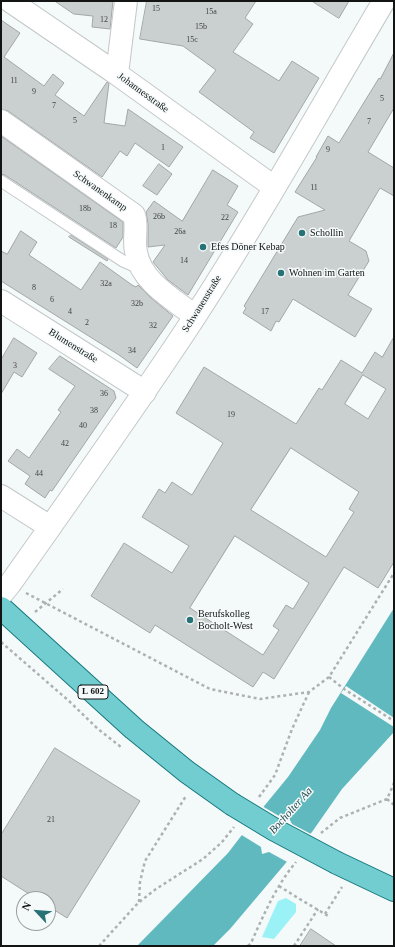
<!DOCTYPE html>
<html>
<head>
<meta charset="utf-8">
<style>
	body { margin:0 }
	#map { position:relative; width:395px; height:947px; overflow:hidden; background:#f4f9f9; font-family:"Times New Roman",serif }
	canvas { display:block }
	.frame { position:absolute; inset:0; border:2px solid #131515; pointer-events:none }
	.north { position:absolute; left:16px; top:891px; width:40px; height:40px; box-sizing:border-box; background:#f4f9f9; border:1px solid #9a9e9e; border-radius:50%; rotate:296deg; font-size:11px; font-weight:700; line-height:16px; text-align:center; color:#131515 }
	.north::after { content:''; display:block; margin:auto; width:14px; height:18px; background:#277276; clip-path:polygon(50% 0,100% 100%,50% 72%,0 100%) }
</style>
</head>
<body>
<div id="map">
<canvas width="395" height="947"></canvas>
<div class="frame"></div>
<div class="north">N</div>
</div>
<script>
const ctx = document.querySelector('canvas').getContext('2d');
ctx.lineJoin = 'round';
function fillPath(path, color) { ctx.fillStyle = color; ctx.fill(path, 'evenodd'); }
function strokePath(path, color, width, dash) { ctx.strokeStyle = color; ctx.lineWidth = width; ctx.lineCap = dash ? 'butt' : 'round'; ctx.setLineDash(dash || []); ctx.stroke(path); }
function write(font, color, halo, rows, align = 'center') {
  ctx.font = font + ' "Times New Roman",serif'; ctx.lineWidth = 3; ctx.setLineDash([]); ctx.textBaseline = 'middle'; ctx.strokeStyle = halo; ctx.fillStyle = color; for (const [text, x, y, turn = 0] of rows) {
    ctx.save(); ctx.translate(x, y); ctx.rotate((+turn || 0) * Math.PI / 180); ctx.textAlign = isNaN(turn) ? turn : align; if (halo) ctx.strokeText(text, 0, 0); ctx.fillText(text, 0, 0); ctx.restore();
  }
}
fillPath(new Path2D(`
	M 286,898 L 296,904 L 296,912 L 274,939 L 262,937 L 278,901 Z`), '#9af2f7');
fillPath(new Path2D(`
	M 394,608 L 394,732 L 342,789 L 312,832 L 230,929 L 213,946 L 137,946 L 228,853 L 265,805 L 288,777 L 320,730 L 331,708 Z`), '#60b9be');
fillPath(new Path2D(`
	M 346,686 L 394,718 L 394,727 L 341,693 Z
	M 262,806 L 284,819 L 289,818 L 292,824 L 313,835 L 289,863 L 269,852 L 262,854 L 261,847 L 240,834 Z`), '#f4f9f9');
const building = new Path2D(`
	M 55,1 L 113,1 L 110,29 L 92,27 L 93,16 L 74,14 Z
	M 147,1 L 256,1 L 245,18 L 253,24 L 233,52 L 279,81 L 292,61 L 319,78 L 274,153 L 250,138 L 254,132 L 199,92 L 216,70 L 183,46 L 140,39 Z
	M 312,1 L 349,1 L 339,18 Z
	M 1,20 L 20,33 L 4,57 L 44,86 L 53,74 L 64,83 L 55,95 L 84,116 L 107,82 L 109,83 L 104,123 L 125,126 L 128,109 L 183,147 L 169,167 L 135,143 L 127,156 L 120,151 L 102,177 L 8,111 L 1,109 Z
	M 394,53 L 394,108 L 368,152 L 394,168 L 394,196 L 380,188 L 349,241 L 366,251 L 369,261 L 348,295 L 372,309 L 355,337 L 293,299 L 279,322 L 276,321 L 271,331 L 243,313 L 246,308 L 244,306 L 298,217 L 325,210 L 295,192 L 317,157 L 316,157 L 328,136 L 339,143 L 379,78 L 380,79 Z
	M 1,136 L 123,222 L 123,237 L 116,248 L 5,175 L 1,174 Z
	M 159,164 L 172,174 L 157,195 L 143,186 Z
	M 213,170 L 238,186 L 227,205 L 238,212 L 188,295 L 168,280 L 153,262 L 165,245 L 148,247 L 148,224 L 146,212 L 154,201 L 182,221 Z
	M 21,231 L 37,242 L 29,255 L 81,290 L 100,262 L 132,285 L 136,287 L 138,285 L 151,298 L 173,316 L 137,368 L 119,355 L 1,281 L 1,251 L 7,254 Z
	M 71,235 L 108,259 L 107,261 L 69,237 Z
	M 394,337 L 394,562 L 378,588 L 344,567 L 274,679 L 263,672 L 253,687 L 155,625 L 150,633 L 91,596 L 124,543 L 172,573 L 189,546 L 142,517 L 159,489 L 165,493 L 172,482 L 192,495 L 223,443 L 176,413 L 204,367 L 296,424 L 319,388 L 322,390 L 341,360 L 362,373 L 375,352 L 382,357 ZM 363,375 L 386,389 L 368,419 L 345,404 ZM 291,448 L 359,492 L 349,509 L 354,512 L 326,557 L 251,510 ZM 235,536 L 309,583 L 293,609 L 286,605 L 273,626 L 279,630 L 263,655 L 190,608 Z
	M 14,338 L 37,353 L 22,377 L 14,372 L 1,394 L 1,360 Z
	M 60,356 L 114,391 L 116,398 L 52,491 L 50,490 L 45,498 L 25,484 L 30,476 L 8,461 L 17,449 L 29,458 L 61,412 L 58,410 L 75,386 L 49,369 Z
	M 55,748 L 140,801 L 67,918 L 48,906 L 48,899 L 37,899 L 1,876 L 1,835 Z
	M 311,929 L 336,946 L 300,946 Z`);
fillPath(building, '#cacfcf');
strokePath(building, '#a2a6a7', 1);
const service = new Path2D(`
	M 1,181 L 123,261 L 141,269`);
const minor = new Path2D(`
	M 10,1 L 117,74 L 274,187
	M 117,74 L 126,1
	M 1,121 L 134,215 C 138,226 133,240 136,252 C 141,282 173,299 195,316
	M 1,301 L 145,392
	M 1,496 L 50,527`);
const tertiary = new Path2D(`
	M 1,595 L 10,584 C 72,496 135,408 194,318 C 261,215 321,107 384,1`);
const primary = new Path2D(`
	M 1,608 L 134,729 L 187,772 L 232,804
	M 337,863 L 394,890`);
strokePath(service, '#c4c8c8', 13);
strokePath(minor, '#c4c8c8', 24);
strokePath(tertiary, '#c4c8c8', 24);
strokePath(primary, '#14777c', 24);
strokePath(new Path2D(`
	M 26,593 L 210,689 L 260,699 L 309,692 L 329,677 L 394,573
	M 35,612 L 63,589
	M 1,642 L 69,701 L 98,729 L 121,747
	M 329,677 L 344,689 L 394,721
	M 259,797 L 275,775 L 292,729 L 309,692
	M 387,799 L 394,805
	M 321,833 L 340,818 L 387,799 L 394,783
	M 279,886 L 298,898 L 330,917
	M 139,902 L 140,882 L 145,861 L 186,796
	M 325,914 L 342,887
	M 99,946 L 138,903 L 156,889 L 203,859 L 222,842 L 234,827
	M 248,946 L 251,943 C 264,914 276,886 296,862
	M 294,946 L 318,909`), '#adb1b1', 2.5, [3, 3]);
strokePath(service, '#fff', 11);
strokePath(minor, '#fff', 22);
strokePath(tertiary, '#fff', 22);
strokePath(primary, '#72cdd1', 22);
const primaryBridge = new Path2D(`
	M 232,804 L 275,830 L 337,863`);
strokePath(primaryBridge, '#14777c', 24, []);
strokePath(primaryBridge, '#72cdd1', 22);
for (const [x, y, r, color] of [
	[302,233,4,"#277276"],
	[203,247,4,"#277276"],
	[281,273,4,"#277276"],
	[190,620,4,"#277276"]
]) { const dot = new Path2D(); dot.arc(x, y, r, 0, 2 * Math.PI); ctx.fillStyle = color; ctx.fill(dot); strokePath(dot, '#f4f9f9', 1.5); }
write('8px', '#414444', null, [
	["15",156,9],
	["15a",211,12],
	["12",104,20],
	["15b",201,27],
	["15c",192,40],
	["11",14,81],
	["9",34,92],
	["5",382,99],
	["7",54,106],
	["5",75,121],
	["7",369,122],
	["1",163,148],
	["9",328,150],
	["11",314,188],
	["18b",85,209],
	["26b",159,217],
	["22",225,218],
	["18",113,226],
	["26a",180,232],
	["14",184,261],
	["32a",106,284],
	["8",34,288],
	["6",52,300],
	["32b",137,304],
	["4",70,312],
	["17",265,312],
	["2",87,323],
	["32",153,326],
	["34",132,351],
	["3",15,366],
	["36",104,394],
	["38",94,411],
	["19",231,415],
	["40",83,426],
	["42",65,444],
	["44",39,474],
	["21",51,820]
]);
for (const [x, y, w] of [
	[93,692,30]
]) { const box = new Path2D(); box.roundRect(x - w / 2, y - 7, w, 14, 3); ctx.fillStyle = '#f4f9f9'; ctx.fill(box); strokePath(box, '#131515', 1); }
write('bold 9px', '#131515', null, [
	["L 602",93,692]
]);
write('10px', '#131515', '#f4f9f9', [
	["Johannesstraße",143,93,36],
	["Schwanenkamp",100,191,35],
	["Schwanenstraße",202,304,-58],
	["Blumenstraße",73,346,32]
]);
write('10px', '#131515', '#f4f9f9', [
	["Schollin",310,233],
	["Efes Döner Kebap",211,247],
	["Wohnen im Garten",289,273],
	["Berufskolleg",198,614],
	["Bocholt-West",198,626]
], 'left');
write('italic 11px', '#224b4e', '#f4f9f9', [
	["Bocholter Aa",291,811,-48]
]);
</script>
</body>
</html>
